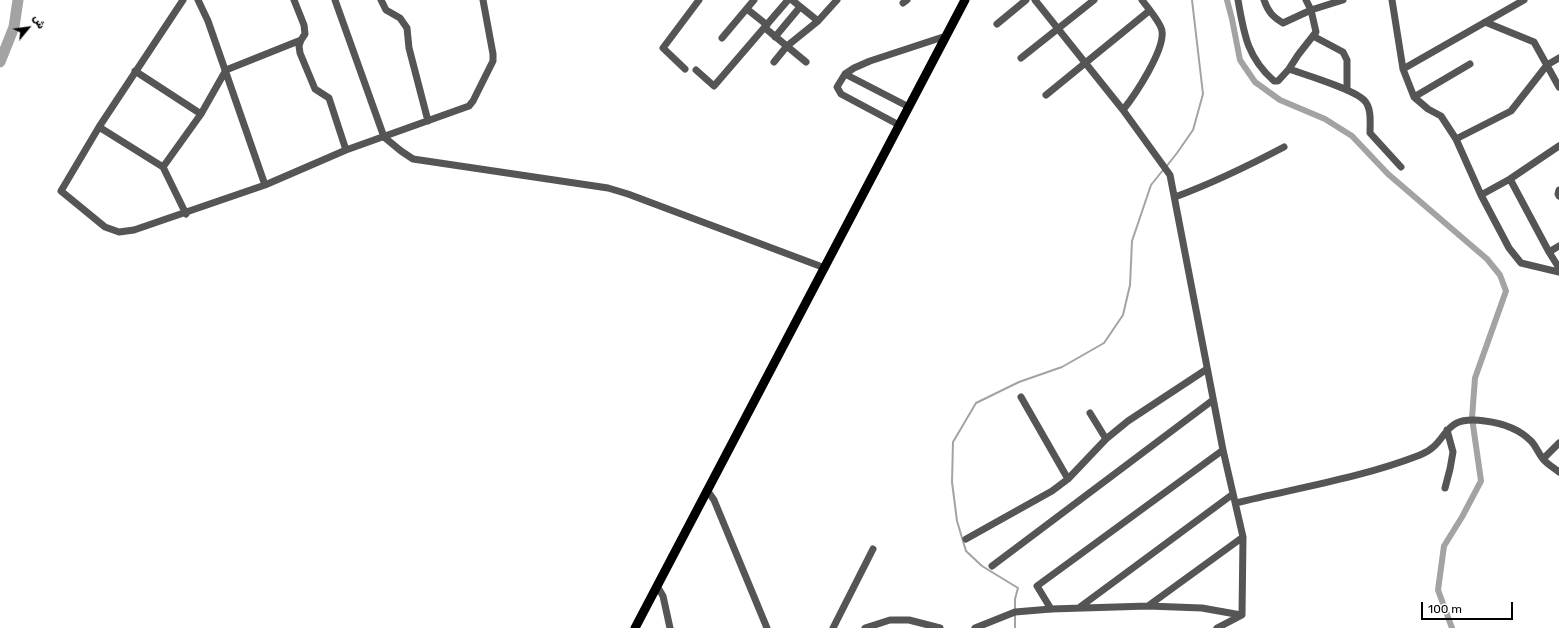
<!DOCTYPE html>
<html>
<head>
<meta charset="utf-8">
<style>
	body { margin:0 }
	#map { position:relative; width:1559px; height:628px; overflow:hidden; background:#fff; font-family:Rubik,"Noto Sans Arabic",sans-serif }
	canvas { display:block }
	.north { position:absolute; left:8px; top:8px; width:40px; height:40px; -webkit-text-stroke:3px #fff; paint-order:stroke; rotate:61deg; font-size:11px; font-weight:700; line-height:16px; text-align:center; color:#000 }
	.north::after { content:''; display:block; margin:auto; width:14px; height:18px; background:#000; clip-path:polygon(50% 0,100% 100%,50% 72%,0 100%) }
	.scale { position:absolute; left:1421px; top:602px; width:92px; height:18px; box-sizing:border-box; border:2px solid #000; border-top:0; padding-left:5px; font-size:12px; line-height:14px; white-space:nowrap; color:#000; -webkit-text-stroke:3px #fff; paint-order:stroke }
</style>
</head>
<body>
<div id="map">
<canvas width="1559" height="628"></canvas>
<div class="north">ش</div>
<div class="scale">100 m</div>
</div>
<script>
const ctx = document.querySelector('canvas').getContext('2d');
ctx.lineJoin = 'round';
function strokePath(path, color, width, dash) { ctx.strokeStyle = color; ctx.lineWidth = width; ctx.lineCap = dash ? 'butt' : 'round'; ctx.setLineDash(dash || []); ctx.stroke(path); }
strokePath(new Path2D(`
	M 1166,167 L 1177,153 L 1193,130 L 1203,94 L 1192,0
	M 1015,628 L 1015,599 L 1018,588 L 982,566 L 966,551 L 957,521 L 952,482 L 953,442 L 976,403 L 1019,382 L 1062,367 L 1104,343 L 1123,315 L 1130,285 L 1132,241 L 1151,185 L 1163,170`), '#a3a3a3', 2);
strokePath(new Path2D(`
	M 1227,0 L 1232,19 L 1240,60 L 1255,82 L 1280,100 L 1325,119 L 1352,136 L 1388,174 L 1487,259 L 1500,275 L 1506,291 L 1475,378 L 1472,418 L 1481,481 L 1462,517 L 1444,546 L 1438,590 L 1452,628`), '#a3a3a3', 6);
strokePath(new Path2D(`
	M 0,62 L 14,27 L 18,0`), '#a3a3a3', 11);
strokePath(new Path2D(`
	M 183,0 L 99,127 L 61,191 L 105,227 L 119,232 L 134,230 L 265,185 L 346,150 L 469,106 L 473,101 L 493,61 L 493,54 L 483,0
	M 198,0 L 208,21 L 265,185
	M 294,0 L 304,25 L 305,34 L 301,40 L 299,46 L 300,53 L 315,89 L 329,98 L 346,150
	M 335,0 L 384,137 L 401,151 L 413,159 L 608,188 L 628,194 L 825,268
	M 381,0 L 386,10 L 400,18 L 407,28 L 409,48 L 428,121
	M 792,0 L 818,21
	M 1035,0 L 1123,110 L 1170,175 L 1223,450 L 1243,537 L 1242,615 L 1217,628
	M 1238,0 C 1244,34 1247,57 1274,81 L 1278,81 L 1289,69 L 1298,55 L 1316,32 L 1311,10 L 1306,0
	M 1264,0 C 1268,12 1273,17 1283,23 L 1311,10 L 1343,0
	M 1392,0 L 1403,69 L 1414,97 L 1428,109 L 1441,116 L 1456,139 L 1481,195 L 1509,248 L 1521,263 L 1559,272
	M 903,3 L 907,0
	M 747,9 L 767,25
	M 1485,22 L 1534,42 L 1559,87
	M 997,24 L 1026,0
	M 765,28 L 806,62
	M 1313,36 L 1343,52 L 1347,60 L 1347,90
	M 775,37 L 800,7
	M 722,38 L 754,0
	M 1021,58 L 1094,0
	M 774,62 L 787,46 L 818,21 L 837,0
	M 685,69 L 663,48 L 699,0
	M 1289,69 C 1306,75 1353,89 1364,100 C 1372,108 1370,123 1370,133 L 1401,167
	M 1403,69 L 1524,0
	M 696,70 L 714,86 L 788,0
	M 135,71 L 201,114
	M 845,74 L 909,107
	M 1046,95 L 1149,11
	M 1414,97 L 1470,64
	M 1123,110 C 1135,95 1165,50 1162,31 C 1161,23 1147,7 1142,0
	M 899,125 L 841,94 L 837,87 L 845,74 L 854,68 L 870,61 L 946,36
	M 99,127 L 163,167 L 186,214
	M 1456,139 L 1511,111 L 1547,65 L 1559,58
	M 163,167 L 201,114 L 226,70 L 301,40
	M 1559,190 L 1558,194 L 1559,196
	M 1481,195 L 1510,179
	M 1175,197 C 1213,183 1248,166 1284,147
	M 1559,246 L 1549,252 L 1559,268
	M 1549,252 L 1510,179 L 1559,146
	M 1021,397 L 1068,479
	M 1090,413 L 1106,439
	M 1543,459 L 1559,443
	M 1445,488 L 1450,469 L 1453,452 L 1447,430
	M 707,490 L 714,500 L 767,628
	M 1236,503 C 1297,488 1361,478 1420,455 C 1451,443 1439,414 1485,421 C 1501,423 1519,429 1531,441 C 1536,446 1538,453 1543,459 C 1547,464 1554,468 1559,472
	M 966,539 L 1052,491 L 1068,479 L 1106,439 L 1128,421 L 1207,369
	M 992,566 L 1213,400
	M 657,586 L 663,596 L 670,628
	M 1148,606 L 1243,537
	M 1080,607 L 1233,494
	M 1051,609 L 1037,586 L 1223,450
	M 833,628 L 873,549
	M 865,628 L 890,620 L 909,620 L 940,628
	M 975,628 L 1015,612 L 1051,609 L 1148,606 L 1202,608 L 1241,615`), '#555', 7);
strokePath(new Path2D(`
	M 635,628 L 965,0`), '#000', 9);
</script>
</body>
</html>
